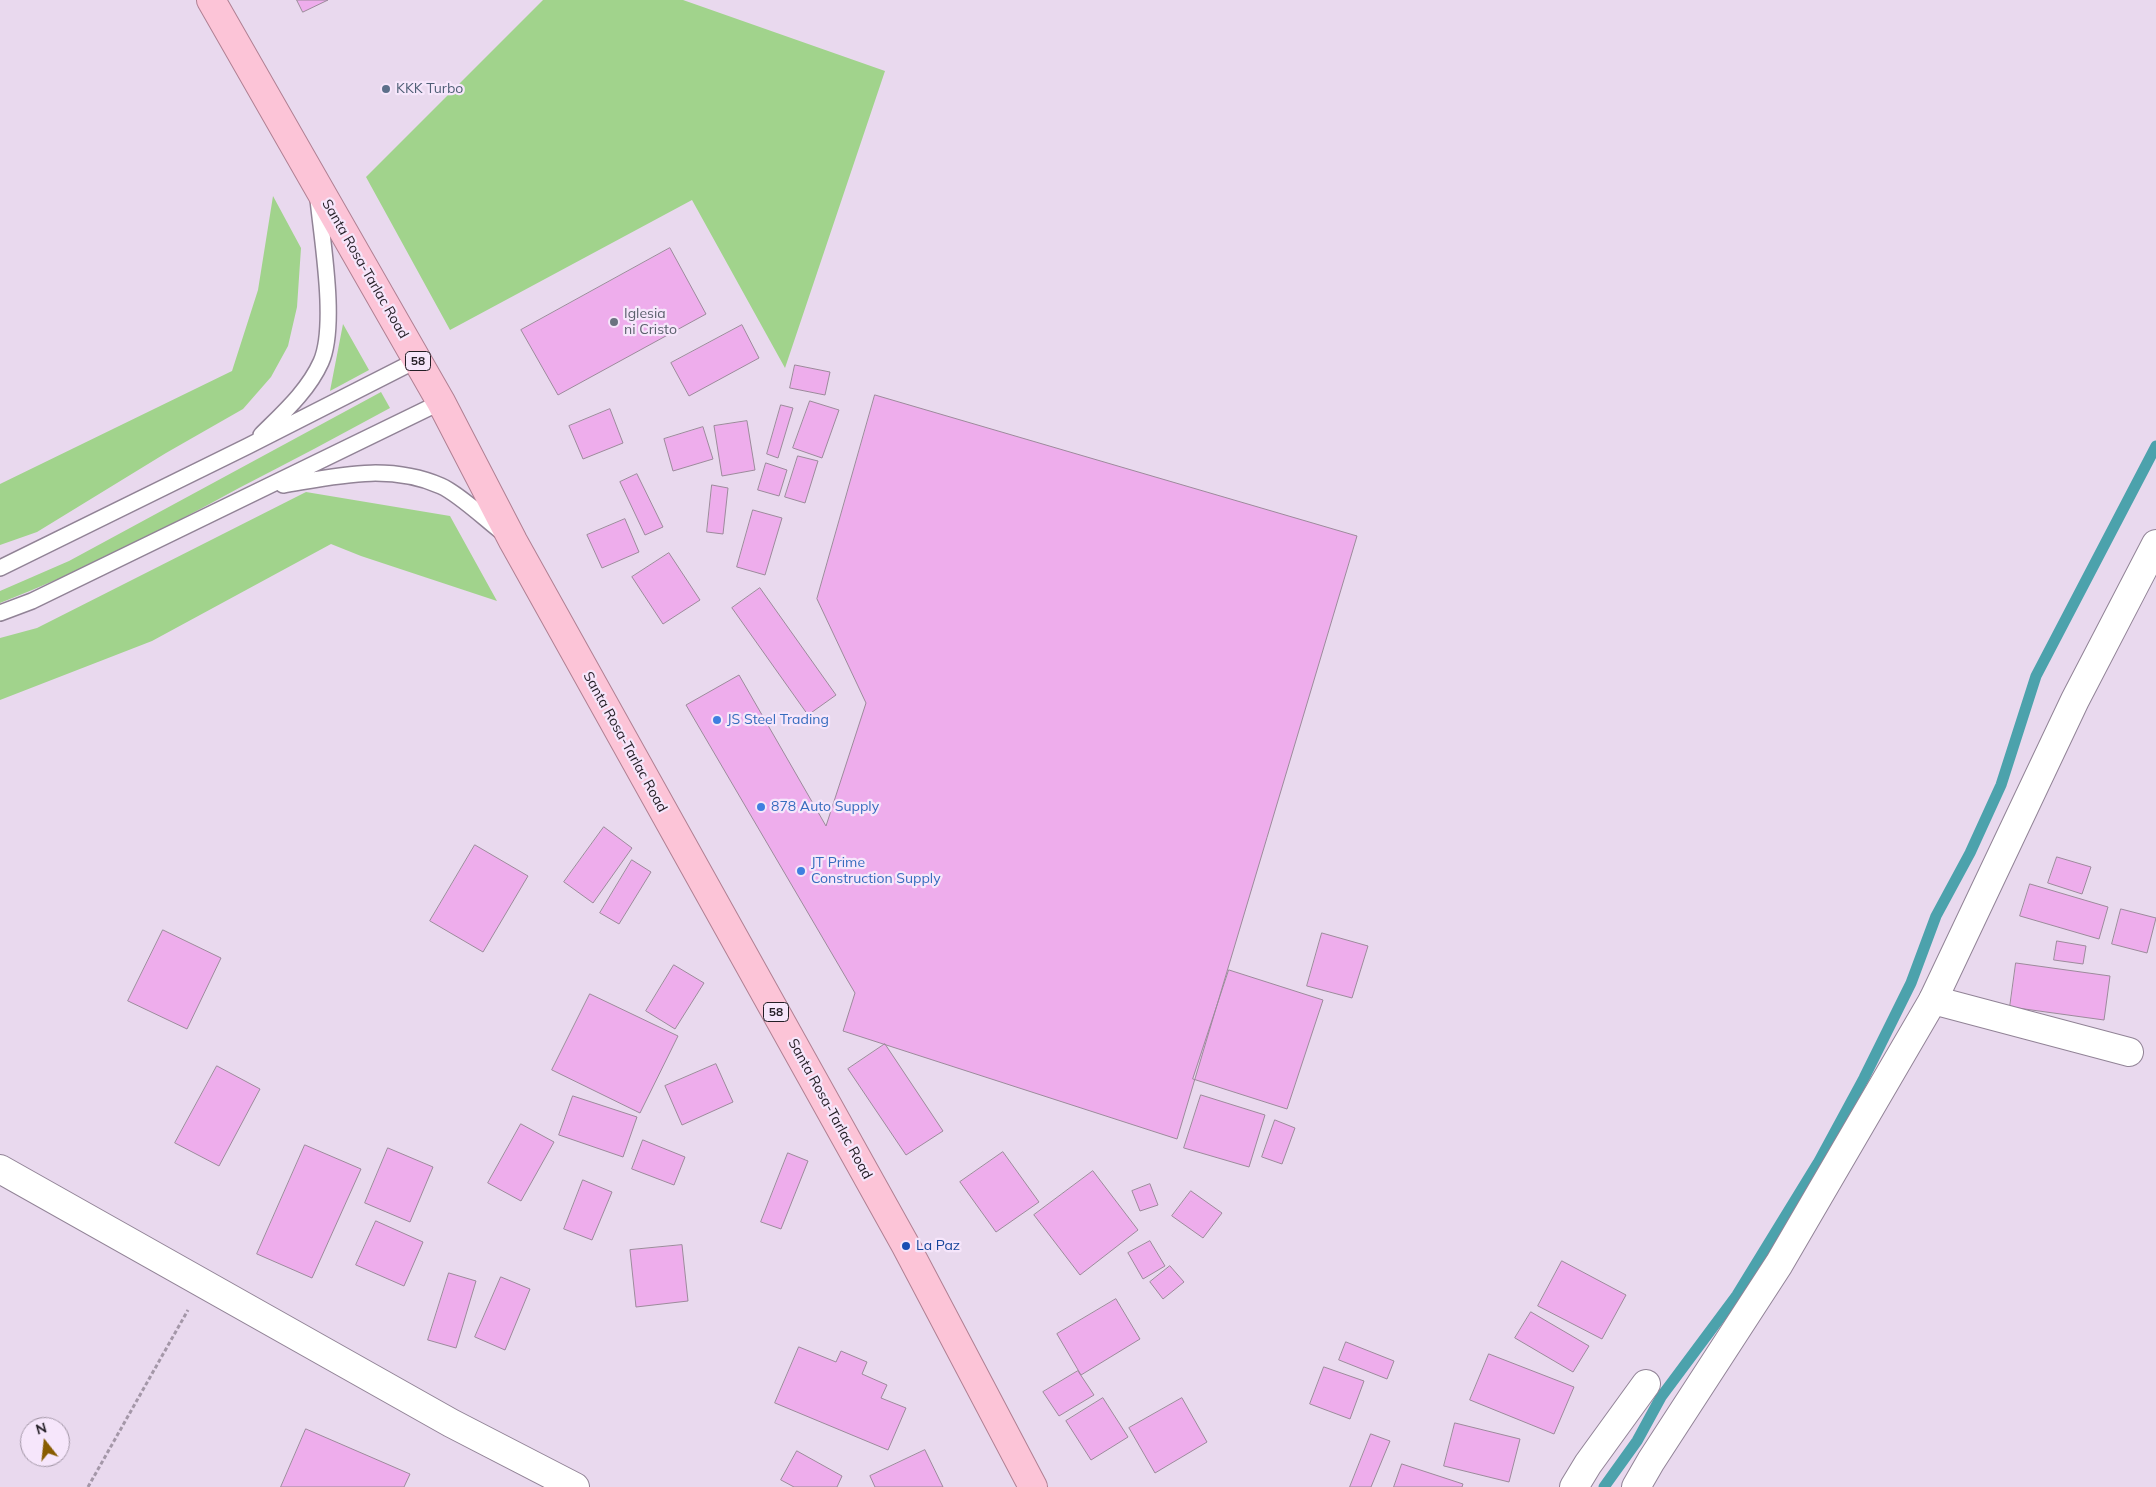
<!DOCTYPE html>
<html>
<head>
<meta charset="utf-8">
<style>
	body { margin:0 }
	#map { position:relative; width:2156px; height:1487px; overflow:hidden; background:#e9d9ee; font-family:Mulish,sans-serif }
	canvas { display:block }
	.north { position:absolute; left:20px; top:1417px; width:50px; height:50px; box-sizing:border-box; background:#f6e6fb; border:1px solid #a296a6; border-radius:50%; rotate:344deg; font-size:14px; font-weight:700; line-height:20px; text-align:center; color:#241e26 }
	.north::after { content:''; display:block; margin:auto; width:18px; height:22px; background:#885c00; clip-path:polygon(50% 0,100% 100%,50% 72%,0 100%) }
</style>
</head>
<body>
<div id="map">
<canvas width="2156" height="1487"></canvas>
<div class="north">N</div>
</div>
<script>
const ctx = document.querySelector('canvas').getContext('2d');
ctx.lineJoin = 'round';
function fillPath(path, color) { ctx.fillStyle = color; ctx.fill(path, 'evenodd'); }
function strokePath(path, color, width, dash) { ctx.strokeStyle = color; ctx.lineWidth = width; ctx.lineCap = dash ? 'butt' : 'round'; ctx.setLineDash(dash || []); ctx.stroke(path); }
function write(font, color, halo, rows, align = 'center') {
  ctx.font = font + ' Mulish,sans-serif'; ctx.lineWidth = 4.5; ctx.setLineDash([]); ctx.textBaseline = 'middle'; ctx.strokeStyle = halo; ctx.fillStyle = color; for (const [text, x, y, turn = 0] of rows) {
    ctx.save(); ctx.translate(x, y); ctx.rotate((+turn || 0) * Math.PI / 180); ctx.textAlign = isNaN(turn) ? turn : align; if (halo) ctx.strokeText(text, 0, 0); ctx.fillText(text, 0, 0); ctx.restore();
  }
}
fillPath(new Path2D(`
	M 543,0 L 683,0 L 885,71 L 785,368 L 692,200 L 450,330 L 366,177 Z
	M 273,196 L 301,248 L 297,307 L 288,346 L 271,377 L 243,409 L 166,453 L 37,532 L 0,545 L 0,484 L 232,371 L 258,290 Z
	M 343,324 L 369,370 L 330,391 Z
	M 381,392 L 390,408 C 340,435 290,462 239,488 C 162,530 83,571 0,603 L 0,591 L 69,561 Z
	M 306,492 L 450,516 L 497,601 L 361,556 L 331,544 L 152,641 L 0,700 L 0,638 L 37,628 Z`), '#a1d38c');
strokePath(new Path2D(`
	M 1604,1487 L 1637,1441 L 1661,1397 L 1737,1295 L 1818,1163 L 1864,1078 L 1911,983 L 1936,916 L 1970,853 L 2001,785 L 2036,676 L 2156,446`), '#4ca2ac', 11);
const building = new Path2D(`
	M 297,0 L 328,0 L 303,12 Z
	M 670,248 L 706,314 L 558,395 L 521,330 Z
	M 742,325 L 759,358 L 689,396 L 671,363 Z
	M 795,365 L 830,372 L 825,395 L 790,388 Z
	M 875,395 L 1357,536 L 1177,1139 L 843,1031 L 855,993 L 686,705 L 739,675 L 826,826 L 866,703 L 817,599 Z
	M 810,401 L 839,410 L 822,458 L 793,448 Z
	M 781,405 L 793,408 L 778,458 L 767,454 Z
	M 610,409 L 623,443 L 583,459 L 569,426 Z
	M 747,421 L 755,470 L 722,476 L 714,426 Z
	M 703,427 L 713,459 L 673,471 L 664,439 Z
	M 798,456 L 818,461 L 805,503 L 785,497 Z
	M 766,463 L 787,470 L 779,496 L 758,490 Z
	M 637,474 L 663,527 L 645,535 L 620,482 Z
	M 712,485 L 728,488 L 723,534 L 707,532 Z
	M 753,510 L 782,518 L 765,575 L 737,567 Z
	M 625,519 L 639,552 L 602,568 L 587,535 Z
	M 669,553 L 700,600 L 663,624 L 632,577 Z
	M 760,588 L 836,695 L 808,715 L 732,608 Z
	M 604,827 L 632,848 L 593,903 L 564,882 Z
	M 475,845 L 528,876 L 483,952 L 430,921 Z
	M 2057,857 L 2091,867 L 2082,894 L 2048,883 Z
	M 632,860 L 651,872 L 619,924 L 600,913 Z
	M 2030,884 L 2108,907 L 2099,939 L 2020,916 Z
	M 2121,909 L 2156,918 L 2147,953 L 2112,944 Z
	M 163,930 L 221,958 L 187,1029 L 128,1001 Z
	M 1322,933 L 1368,946 L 1352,998 L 1307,986 Z
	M 2057,941 L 2086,946 L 2083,964 L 2054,960 Z
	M 2016,963 L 2110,976 L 2104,1020 L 2010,1007 Z
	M 674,965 L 704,983 L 675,1029 L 646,1011 Z
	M 1229,970 L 1323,1000 L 1287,1109 L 1193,1079 Z
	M 590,994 L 678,1036 L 640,1113 L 552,1070 Z
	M 885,1044 L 943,1131 L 906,1155 L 848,1069 Z
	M 716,1064 L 733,1102 L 682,1125 L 665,1086 Z
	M 217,1066 L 260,1089 L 219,1166 L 175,1143 Z
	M 1201,1095 L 1265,1115 L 1249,1167 L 1184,1148 Z
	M 573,1096 L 637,1117 L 623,1157 L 559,1135 Z
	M 1275,1120 L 1295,1128 L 1282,1164 L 1262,1157 Z
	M 521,1124 L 554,1142 L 521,1201 L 488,1183 Z
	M 643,1140 L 685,1157 L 674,1185 L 632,1169 Z
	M 305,1145 L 361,1169 L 312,1278 L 257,1254 Z
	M 388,1148 L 433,1167 L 410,1222 L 365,1203 Z
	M 1003,1152 L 1039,1202 L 996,1232 L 960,1182 Z
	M 788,1153 L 808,1161 L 781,1229 L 761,1222 Z
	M 1093,1171 L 1138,1230 L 1080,1275 L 1034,1215 Z
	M 583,1180 L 612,1192 L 592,1240 L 564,1229 Z
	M 1150,1184 L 1158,1205 L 1140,1211 L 1132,1191 Z
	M 1191,1191 L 1222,1213 L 1203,1238 L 1172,1216 Z
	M 376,1221 L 423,1242 L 404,1286 L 356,1265 Z
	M 1150,1241 L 1165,1266 L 1143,1279 L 1128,1253 Z
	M 682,1245 L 688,1301 L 636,1307 L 630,1250 Z
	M 1562,1261 L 1626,1295 L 1602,1339 L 1538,1306 Z
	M 1170,1266 L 1184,1282 L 1163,1299 L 1150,1282 Z
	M 449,1273 L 476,1281 L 456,1348 L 428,1340 Z
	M 501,1277 L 530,1289 L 505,1350 L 475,1337 Z
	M 1116,1299 L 1140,1339 L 1081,1375 L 1057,1334 Z
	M 1531,1312 L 1589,1346 L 1573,1372 L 1515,1338 Z
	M 1346,1342 L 1394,1361 L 1387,1379 L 1339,1360 Z
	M 799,1347 L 836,1362 L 841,1351 L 867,1362 L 862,1374 L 887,1385 L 881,1398 L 906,1408 L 888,1450 L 775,1403 Z
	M 1489,1354 L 1574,1387 L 1554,1434 L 1470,1400 Z
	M 1324,1367 L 1364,1381 L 1350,1419 L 1310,1404 Z
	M 1078,1371 L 1094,1395 L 1059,1416 L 1043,1392 Z
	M 1103,1398 L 1128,1437 L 1091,1460 L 1066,1421 Z
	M 1182,1398 L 1207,1442 L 1155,1473 L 1129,1428 Z
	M 1455,1423 L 1520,1439 L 1509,1482 L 1444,1466 Z
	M 306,1429 L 410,1474 L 404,1487 L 281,1487 Z
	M 1371,1434 L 1390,1441 L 1371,1487 L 1350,1487 Z
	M 925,1450 L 943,1487 L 875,1487 L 870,1476 Z
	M 797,1451 L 842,1476 L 837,1487 L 794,1487 L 781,1480 Z
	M 1402,1464 L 1463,1484 L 1462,1487 L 1394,1487 Z`);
fillPath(building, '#eeadec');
strokePath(building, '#9c8a9b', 1);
const service = new Path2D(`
	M 261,435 C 283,413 308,391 321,362 C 337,326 322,240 318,199
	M 283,485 C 337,476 388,463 441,486 C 459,494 485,519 502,532
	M 0,568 L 248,446 L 417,360
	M 0,613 L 32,601 L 441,402`);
const minor = new Path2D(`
	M 1933,1000 L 2129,1052
	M 0,1169 L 451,1423 L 575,1487
	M 1574,1487 L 1588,1464 L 1646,1384`);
const tertiary = new Path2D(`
	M 1636,1487 L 1651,1461 L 1779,1264 L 1933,1000 L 2075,700 L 2156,544`);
const trunk = new Path2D(`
	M 211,0 L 441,402 L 513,541 L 906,1246 L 1033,1487`);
strokePath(service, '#918396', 18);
strokePath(minor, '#918396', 30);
strokePath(tertiary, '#918396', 30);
strokePath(trunk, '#b08093', 30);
strokePath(new Path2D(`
	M 88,1487 L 188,1310`), '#a497a8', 3, [4, 2.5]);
strokePath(service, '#fff', 15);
strokePath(minor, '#fff', 28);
strokePath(tertiary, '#fff', 28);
strokePath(trunk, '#fcc4d7', 28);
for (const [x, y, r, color] of [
	[386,89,5,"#5c6f8a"],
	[614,322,5,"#6b7280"],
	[717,720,5,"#3f7fe0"],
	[761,807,5,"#3f7fe0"],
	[801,871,5,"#3f7fe0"],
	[906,1246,5,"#1a4fb4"]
]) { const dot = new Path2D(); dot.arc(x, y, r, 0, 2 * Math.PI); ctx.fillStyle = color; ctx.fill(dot); strokePath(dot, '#f6e6fb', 2); }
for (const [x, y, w] of [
	[418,361,25],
	[776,1012,25]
]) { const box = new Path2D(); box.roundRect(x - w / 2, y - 9.5, w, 19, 4); ctx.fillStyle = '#f6e6fb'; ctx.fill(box); strokePath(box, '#241e26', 1); }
write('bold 12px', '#241e26', null, [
	["58",418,361],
	["58",776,1012]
]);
write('14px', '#4e5e75', '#f6e6fb', [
	["KKK Turbo",396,89]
], 'left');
write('14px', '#241e26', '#f6e6fb', [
	["Santa Rosa-Tarlac Road",365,269,60],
	["Santa Rosa-Tarlac Road",625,742,61],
	["Santa Rosa-Tarlac Road",830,1109,61]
]);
write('14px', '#5b616d', '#f6e6fb', [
	["Iglesia",624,314],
	["ni Cristo",624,330]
], 'left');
write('14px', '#366cbe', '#f6e6fb', [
	["JS Steel Trading",727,720],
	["878 Auto Supply",771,807],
	["JT Prime",811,863],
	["Construction Supply",811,879]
], 'left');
write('14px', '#164399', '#f6e6fb', [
	["La Paz",916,1246]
], 'left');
</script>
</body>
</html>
